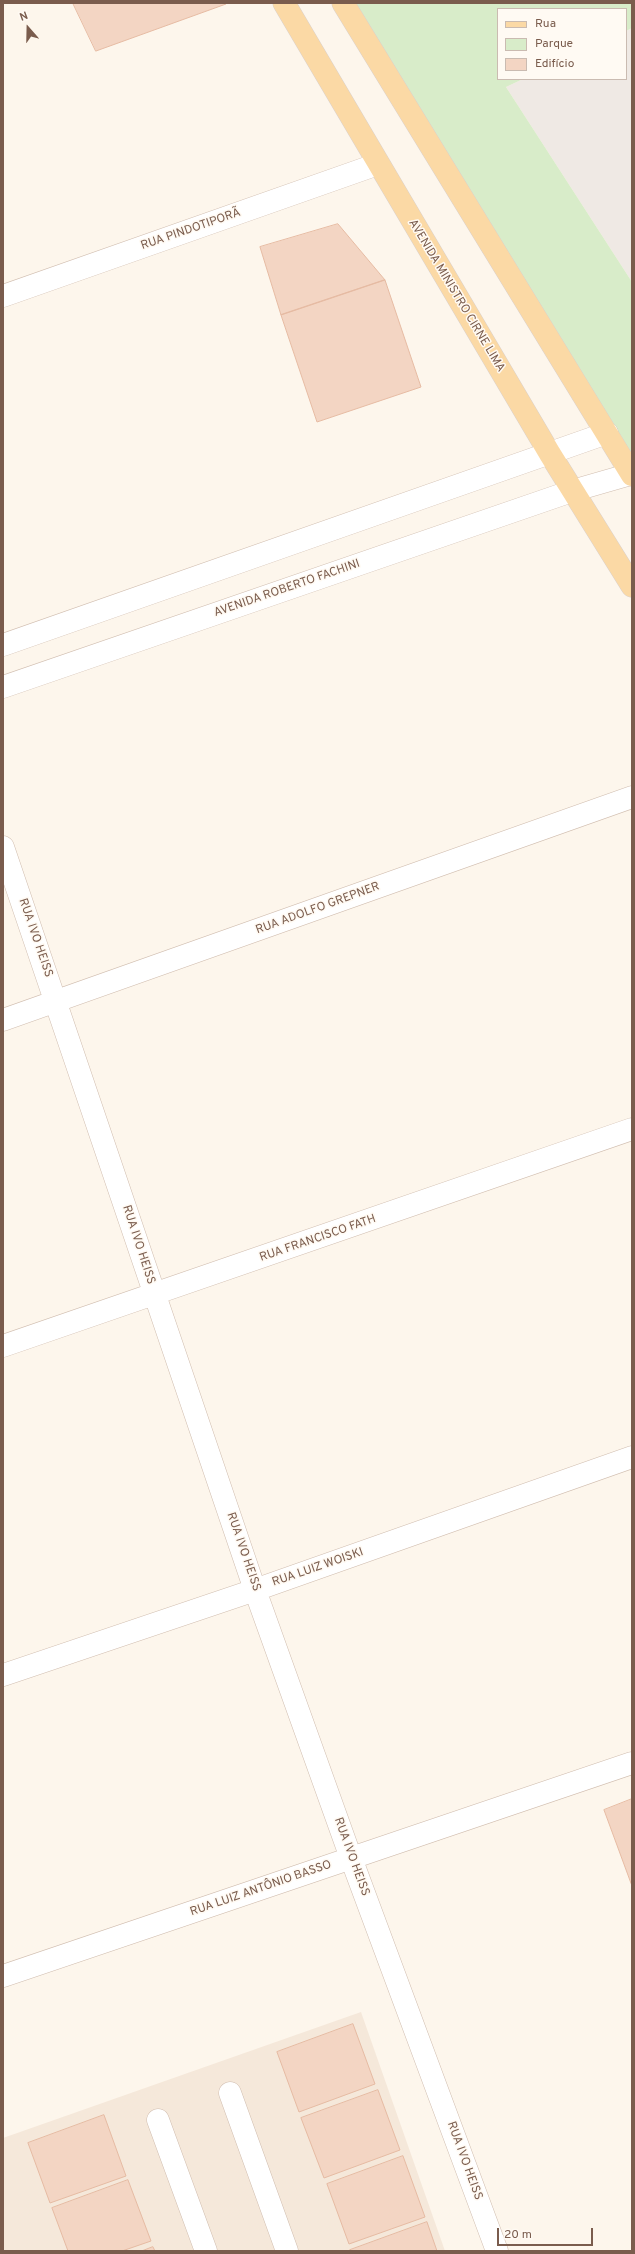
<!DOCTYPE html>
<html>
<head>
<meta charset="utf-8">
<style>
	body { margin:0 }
	#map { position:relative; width:635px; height:2254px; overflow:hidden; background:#fdf6ec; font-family:Overpass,sans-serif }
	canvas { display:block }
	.frame { position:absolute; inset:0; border:4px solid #7a5c4d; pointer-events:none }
	.legend { position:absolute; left:497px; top:8px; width:130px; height:72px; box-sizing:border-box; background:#fffaf3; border:1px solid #cabbb1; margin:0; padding:5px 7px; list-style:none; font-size:12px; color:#7a5c4d }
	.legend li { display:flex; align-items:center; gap:8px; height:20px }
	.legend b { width:20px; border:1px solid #cabbb1 }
	.north { position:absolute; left:8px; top:8px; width:40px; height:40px; -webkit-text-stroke:3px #fffaf3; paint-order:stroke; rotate:340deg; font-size:11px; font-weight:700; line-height:16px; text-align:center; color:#7a5c4d }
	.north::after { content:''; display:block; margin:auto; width:14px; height:18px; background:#7a5c4d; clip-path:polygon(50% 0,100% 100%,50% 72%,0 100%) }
	.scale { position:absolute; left:497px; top:2228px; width:96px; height:18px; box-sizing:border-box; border:2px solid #7a5c4d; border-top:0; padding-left:5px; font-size:12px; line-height:14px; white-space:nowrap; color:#7a5c4d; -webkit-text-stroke:3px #fffaf3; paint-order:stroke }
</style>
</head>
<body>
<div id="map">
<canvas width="635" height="2254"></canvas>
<div class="frame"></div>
<ul class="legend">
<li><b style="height:5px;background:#fbd9a5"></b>Rua</li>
<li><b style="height:11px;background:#d8ecc9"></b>Parque</li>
<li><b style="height:11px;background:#f3d5c3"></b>Edifício</li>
</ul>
<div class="north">N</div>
<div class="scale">20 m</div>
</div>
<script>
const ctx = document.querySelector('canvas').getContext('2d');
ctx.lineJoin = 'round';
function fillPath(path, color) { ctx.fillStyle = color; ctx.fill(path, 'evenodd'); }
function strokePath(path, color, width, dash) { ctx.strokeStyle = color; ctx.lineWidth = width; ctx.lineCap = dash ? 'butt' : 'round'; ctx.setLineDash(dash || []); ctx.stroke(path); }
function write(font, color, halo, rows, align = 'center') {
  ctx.font = font + ' Overpass,sans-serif'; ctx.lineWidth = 3; ctx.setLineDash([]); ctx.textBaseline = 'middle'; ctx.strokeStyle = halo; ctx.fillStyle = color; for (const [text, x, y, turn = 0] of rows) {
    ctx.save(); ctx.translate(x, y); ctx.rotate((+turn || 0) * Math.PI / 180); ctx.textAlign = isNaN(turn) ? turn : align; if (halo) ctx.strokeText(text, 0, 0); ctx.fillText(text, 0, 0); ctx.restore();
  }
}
fillPath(new Path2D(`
	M 361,2012 L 445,2251 L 3,2251 L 3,2138 Z`), '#f5e8da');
fillPath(new Path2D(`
	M 632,28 L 632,282 L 506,87 L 523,79 L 626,79 L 626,31 Z`), '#efe9e4');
fillPath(new Path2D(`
	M 349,3 L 632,3 L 632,28 L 626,31 L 626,9 L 498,9 L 498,79 L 523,79 L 506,87 L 632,282 L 632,466 Z`), '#d8ecc9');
const building = new Path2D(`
	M 73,3 L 226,3 L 226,4 L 96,51 Z
	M 338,224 L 385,280 L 281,315 L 260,247 Z
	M 385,280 L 421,387 L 317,422 L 281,315 Z
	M 632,1799 L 632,1886 L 604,1810 Z
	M 353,2024 L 375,2084 L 299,2112 L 277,2052 Z
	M 378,2090 L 400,2150 L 324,2178 L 301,2118 Z
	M 104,2115 L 126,2176 L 50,2203 L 28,2143 Z
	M 403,2156 L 425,2217 L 349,2244 L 327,2184 Z
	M 128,2180 L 151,2241 L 122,2251 L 68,2251 L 52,2208 Z
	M 427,2222 L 437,2251 L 351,2251 L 350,2250 Z
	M 153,2247 L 155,2251 L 142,2251 Z`);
fillPath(building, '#f3d5c3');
strokePath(building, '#e6bba3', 1);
const minor = new Path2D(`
	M 3,296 L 378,164
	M 3,847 L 255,1590 L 351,1858 L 497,2251
	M 3,1020 L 632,797
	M 3,1346 L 632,1129
	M 3,1675 L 255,1590 L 632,1457
	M 3,1976 L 632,1763
	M 230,2093 L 287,2251
	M 158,2120 L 206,2251`);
const tertiary = new Path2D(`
	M 3,645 L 607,433
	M 3,687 L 572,491 L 631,474`);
const primary = new Path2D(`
	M 284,3 L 550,454 L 632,586
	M 343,3 L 632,475`);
strokePath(minor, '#d1beb0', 23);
strokePath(tertiary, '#d1beb0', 23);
strokePath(primary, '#dad1cd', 23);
strokePath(minor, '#fff', 22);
strokePath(tertiary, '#fff', 22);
strokePath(primary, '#fbd9a5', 22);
write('12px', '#7a5c4d', '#fffaf3', [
	["RUA PINDOTIPORÃ",191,230,-19],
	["AVENIDA MINISTRO CIRNE LIMA",456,296,59],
	["AVENIDA ROBERTO FACHINI",287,589,-19],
	["RUA ADOLFO GREPNER",318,909,-20],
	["RUA IVO HEISS",35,938,71],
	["RUA FRANCISCO FATH",318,1239,-19],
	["RUA IVO HEISS",138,1245,72],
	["RUA IVO HEISS",243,1552,71],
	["RUA LUIZ WOISKI",318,1568,-19],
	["RUA IVO HEISS",351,1857,70],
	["RUA LUIZ ANTÔNIO BASSO",261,1889,-19],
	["RUA IVO HEISS",464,2161,70]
]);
</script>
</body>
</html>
